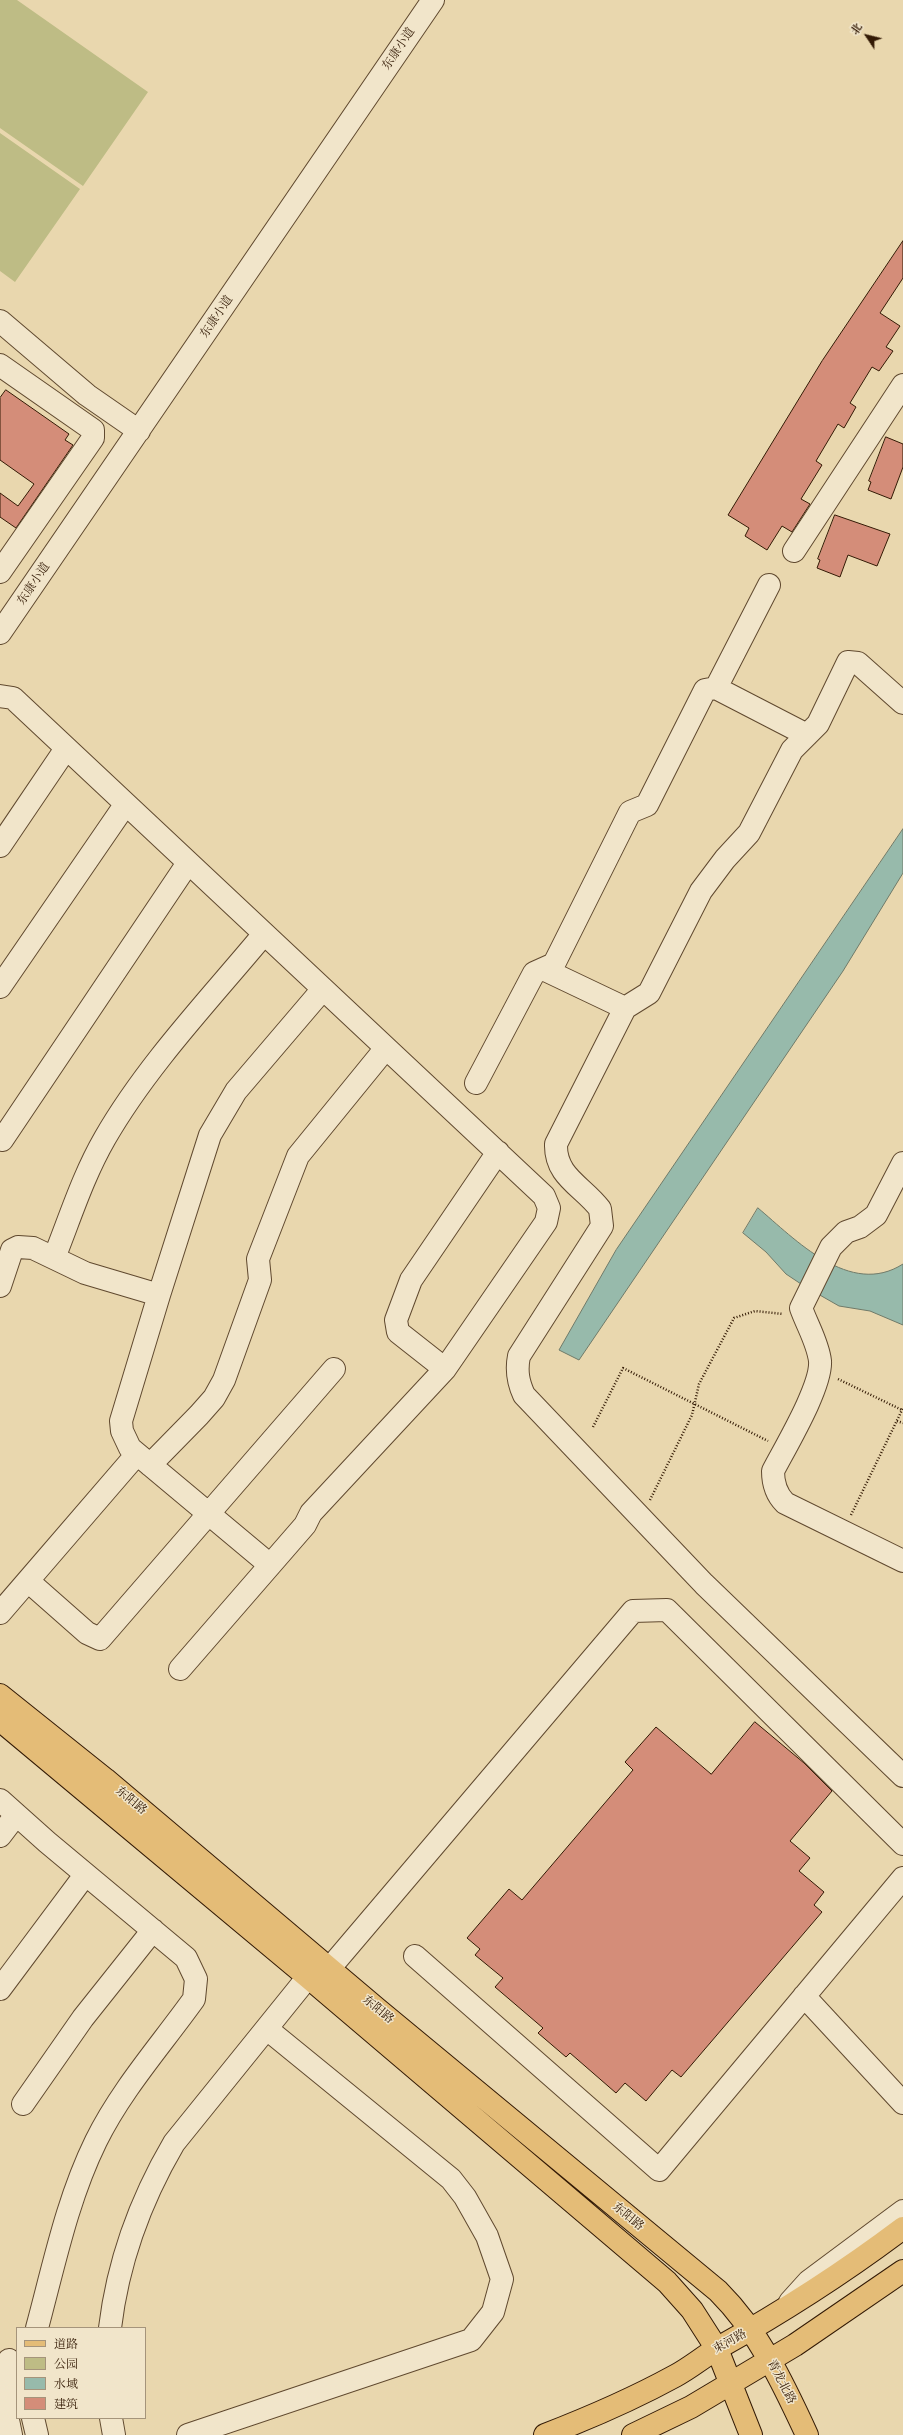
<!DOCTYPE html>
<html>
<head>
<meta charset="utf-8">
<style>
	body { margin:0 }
	#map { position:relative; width:903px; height:2435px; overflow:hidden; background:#e9d7ae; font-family:"Libre Bodoni","Noto Serif SC",serif }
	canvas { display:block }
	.legend { position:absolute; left:16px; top:2327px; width:130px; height:92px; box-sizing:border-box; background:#f1e5ca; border:1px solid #a5947b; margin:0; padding:5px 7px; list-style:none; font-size:12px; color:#331a05 }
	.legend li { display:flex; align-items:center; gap:8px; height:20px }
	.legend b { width:20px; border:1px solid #a5947b }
	.north { position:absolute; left:847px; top:16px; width:40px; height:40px; -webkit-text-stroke:3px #f1e5ca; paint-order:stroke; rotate:305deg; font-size:11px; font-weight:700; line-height:16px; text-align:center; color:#331a05 }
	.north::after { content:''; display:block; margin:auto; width:14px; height:18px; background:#331a05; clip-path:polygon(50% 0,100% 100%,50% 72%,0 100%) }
</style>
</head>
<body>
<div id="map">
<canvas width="903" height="2435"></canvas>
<ul class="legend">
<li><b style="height:5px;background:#e4bc77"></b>道路</li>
<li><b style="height:11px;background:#bebc85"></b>公园</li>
<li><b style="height:11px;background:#97baab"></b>水域</li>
<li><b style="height:11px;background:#d48d79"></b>建筑</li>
</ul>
<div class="north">北</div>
</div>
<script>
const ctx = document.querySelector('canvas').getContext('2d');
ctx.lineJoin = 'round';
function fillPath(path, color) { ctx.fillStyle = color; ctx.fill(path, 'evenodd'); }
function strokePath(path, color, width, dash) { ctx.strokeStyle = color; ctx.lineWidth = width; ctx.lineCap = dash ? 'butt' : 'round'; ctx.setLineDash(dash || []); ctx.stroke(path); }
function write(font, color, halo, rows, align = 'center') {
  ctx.font = font + ' "Libre Bodoni","Noto Serif SC",serif'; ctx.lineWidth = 3; ctx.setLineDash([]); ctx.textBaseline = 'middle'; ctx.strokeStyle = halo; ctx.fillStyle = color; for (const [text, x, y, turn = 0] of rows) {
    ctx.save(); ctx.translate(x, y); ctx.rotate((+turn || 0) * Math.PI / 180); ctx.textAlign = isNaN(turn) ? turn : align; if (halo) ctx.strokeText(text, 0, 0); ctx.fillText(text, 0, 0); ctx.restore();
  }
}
fillPath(new Path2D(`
	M 0,0 L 17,0 L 148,92 L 83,186 L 0,128 Z
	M 0,133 L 80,189 L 15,282 L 0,271 Z`), '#bebc85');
const water = new Path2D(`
	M 903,829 L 903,873 L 843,971 L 579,1360 L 559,1350 L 616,1250 Z
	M 758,1208 C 795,1239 850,1298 903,1264 L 903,1325 L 870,1311 L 839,1306 L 804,1286 L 786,1274 L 766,1252 L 743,1233 Z`);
fillPath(water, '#97baab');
strokePath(water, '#6f7a69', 1);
const building = new Path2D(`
	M 903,241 L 903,278 L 880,313 L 900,326 L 886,347 L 893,351 L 879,371 L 872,367 L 850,403 L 856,407 L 844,428 L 838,424 L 816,461 L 822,465 L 801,499 L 810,504 L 792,532 L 782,526 L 767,550 L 745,536 L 749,528 L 728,515 L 822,361 Z
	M 6,390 L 69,434 L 65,440 L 73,445 L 16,528 L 0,517 L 0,493 L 18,506 L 34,484 L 0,460 L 0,398 Z
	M 886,437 L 903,444 L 903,467 L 891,499 L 868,490 L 871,482 L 869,481 Z
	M 835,515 L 890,534 L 877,566 L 848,555 L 840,577 L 817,568 L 820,560 L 818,559 Z
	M 755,1722 L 804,1763 L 832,1791 L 790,1841 L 810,1858 L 799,1871 L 824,1892 L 814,1905 L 822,1912 L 681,2077 L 672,2070 L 646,2101 L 625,2083 L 616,2093 L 570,2053 L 566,2057 L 538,2033 L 543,2028 L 495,1987 L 503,1978 L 475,1955 L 480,1949 L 467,1938 L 509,1889 L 522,1900 L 633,1770 L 625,1762 L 656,1727 L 711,1774 Z`);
fillPath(building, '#d48d79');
strokePath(building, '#331a05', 1);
const minor = new Path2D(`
	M 0,321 L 87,395 L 139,431
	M 0,365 L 93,430 L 93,438 L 0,572
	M 794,551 L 903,385
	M 0,633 L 433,0
	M 716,688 L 807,735
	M 0,696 L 13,698 L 544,1196 L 549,1208 L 546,1222 L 445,1369 L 311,1513 L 305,1525 L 180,1669
	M 903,703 L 858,663 L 848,662 L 818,724 L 792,750 L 749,833 L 725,859 L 701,891 L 649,993 L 625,1008 L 556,1144 C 555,1177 583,1186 600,1209 L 602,1226 L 519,1356 C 516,1371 518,1382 524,1395 L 704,1584 L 903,1776
	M 0,846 L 65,750
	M 543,969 L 625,1008
	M 0,987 L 125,805
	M 476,1083 L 534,973 L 554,964 L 630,812 L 647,805 L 705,690 L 716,688 L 769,585
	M 2,1140 L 188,863
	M 903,1163 L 876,1215 L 860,1227 L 846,1232 L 831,1247 L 801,1308 C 807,1325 818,1343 820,1361 C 822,1386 786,1446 773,1471 C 773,1484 776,1494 785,1503 L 903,1561
	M 54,1258 C 70,1218 83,1176 105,1138 C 147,1065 210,999 264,934
	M 0,1286 L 12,1250 L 18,1247 L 33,1248 L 85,1273 L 159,1295
	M 445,1369 L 398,1332 L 396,1320 L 411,1280 L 498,1152
	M 150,1465 L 199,1415 L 214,1398 L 224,1380 L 260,1280 L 258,1259 L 298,1156 L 386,1048
	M 270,1565 L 130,1448 L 122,1431 L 121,1421 L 159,1295 L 210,1135 L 236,1091 L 323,989
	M 28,1581 L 87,1633 L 100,1639 L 334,1369
	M 0,1613 L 137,1454
	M 0,1800 L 47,1842 L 186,1958 L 196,1979 L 194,1999 C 161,2045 121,2090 96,2141 C 67,2200 54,2265 37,2328
	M 0,1836 L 16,1815
	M 415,1956 L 659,2170 L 903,1878
	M 329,1969 L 633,1611 L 667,1610 L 903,1844
	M 0,1989 L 85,1875
	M 804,1996 L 903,2103
	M 23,2104 L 83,2018 L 153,1930
	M 790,2302 L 809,2281 L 903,2211
	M 110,2328 C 118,2261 140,2201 174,2143 L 308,1977
	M 9,2360 L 6,2410 L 11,2435
	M 33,2418 L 37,2435
	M 111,2418 L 114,2435
	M 188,2435 L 471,2340 L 493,2312 L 502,2279 L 487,2236 L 465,2197 L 451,2179 L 267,2029`);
const major = new Path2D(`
	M 0,1695 L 105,1779 L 377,2009 L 718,2291 C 759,2332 783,2383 807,2435
	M 0,1720 L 308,1977 L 667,2282 L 692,2310 L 717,2349 L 751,2435
	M 545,2435 C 589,2418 633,2399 675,2376 C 690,2368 703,2357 718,2348 C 784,2311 842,2274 903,2228
	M 633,2435 L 691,2407 L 795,2345 L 903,2271`);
strokePath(minor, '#60492f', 24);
strokePath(major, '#331a05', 24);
strokePath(new Path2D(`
	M 838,1379 L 902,1410
	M 897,1421 L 903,1423
	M 593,1427 L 623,1368 L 768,1441
	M 650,1500 L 692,1415 L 699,1384 L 734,1318 L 755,1311 L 783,1314
	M 851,1515 L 903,1408`), '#331a05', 2.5, [1, 2]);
strokePath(minor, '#f1e5ca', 22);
strokePath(major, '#e4bc77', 22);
write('12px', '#331a05', '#f1e5ca', [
	["东康小道",399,49,-56],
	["东康小道",217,317,-56],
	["东康小道",34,584,-56],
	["东阳路",131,1801,40],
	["东阳路",378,2010,40],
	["东阳路",628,2217,40],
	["束河路",730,2342,-29],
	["青龙北路",781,2382,63]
]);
</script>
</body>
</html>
